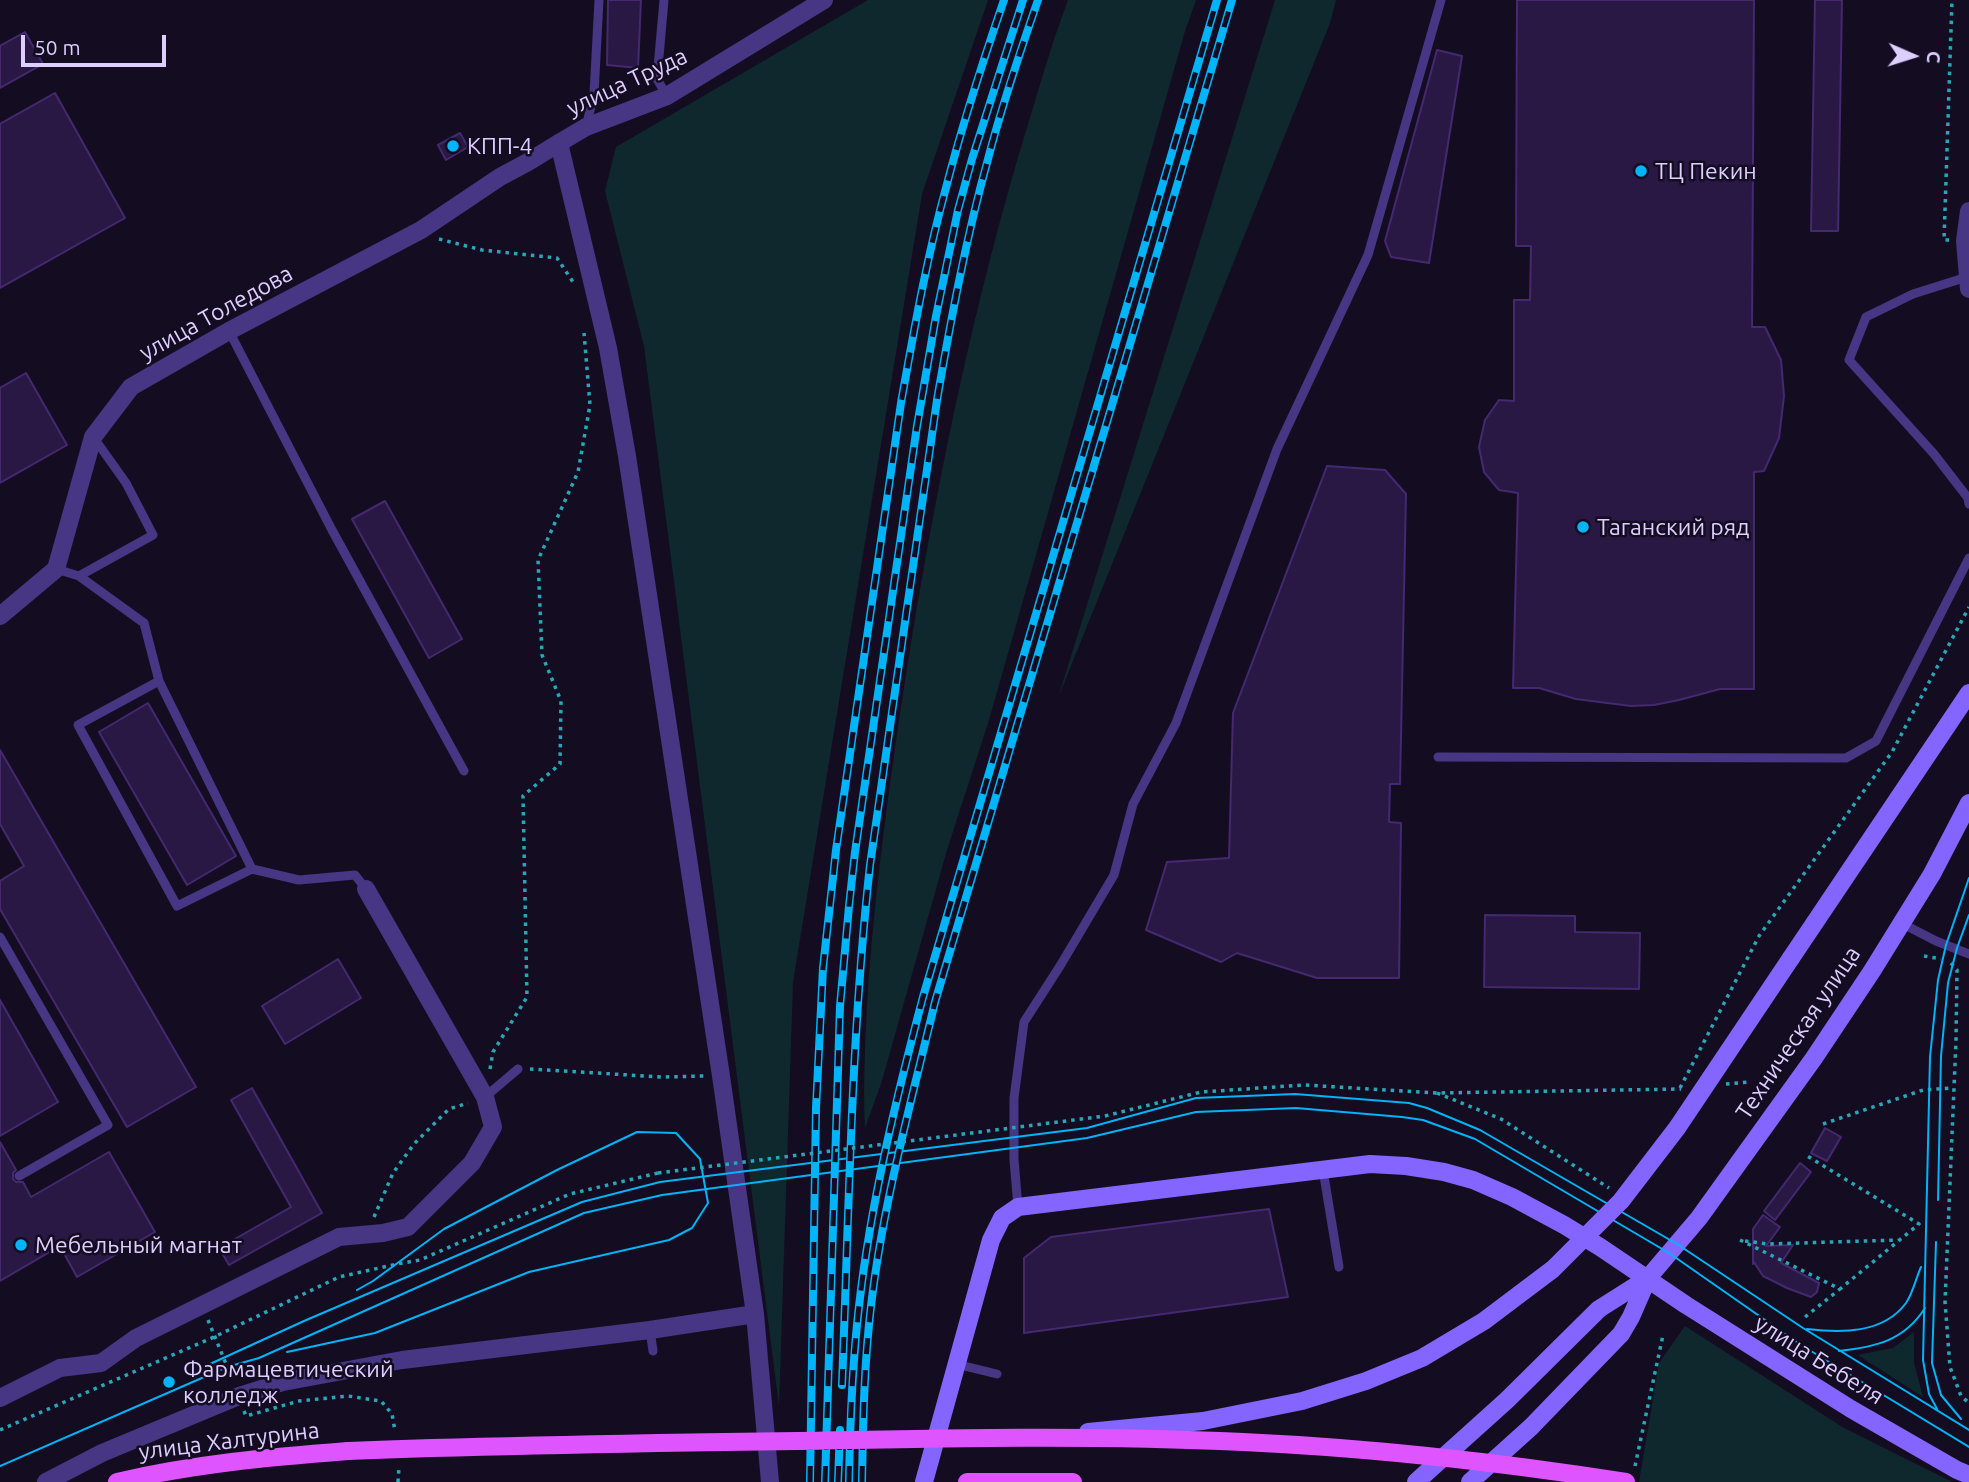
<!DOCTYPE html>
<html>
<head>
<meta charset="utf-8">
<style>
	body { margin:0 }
	#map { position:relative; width:1969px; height:1482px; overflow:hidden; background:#140d22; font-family:Ubuntu,sans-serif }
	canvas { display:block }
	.north { position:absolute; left:1878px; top:21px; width:70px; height:70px; -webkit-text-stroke:5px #140d22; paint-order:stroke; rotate:93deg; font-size:19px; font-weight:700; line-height:28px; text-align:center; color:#dcceff }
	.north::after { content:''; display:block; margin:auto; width:24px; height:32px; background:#dcceff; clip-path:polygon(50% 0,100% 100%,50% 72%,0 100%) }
	.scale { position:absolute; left:21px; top:35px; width:145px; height:32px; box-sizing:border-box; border:4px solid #dcceff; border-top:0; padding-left:9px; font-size:21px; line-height:24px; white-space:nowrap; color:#dcceff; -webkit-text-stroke:5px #140d22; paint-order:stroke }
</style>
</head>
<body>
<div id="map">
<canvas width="1969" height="1482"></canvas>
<div class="north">С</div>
<div class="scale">50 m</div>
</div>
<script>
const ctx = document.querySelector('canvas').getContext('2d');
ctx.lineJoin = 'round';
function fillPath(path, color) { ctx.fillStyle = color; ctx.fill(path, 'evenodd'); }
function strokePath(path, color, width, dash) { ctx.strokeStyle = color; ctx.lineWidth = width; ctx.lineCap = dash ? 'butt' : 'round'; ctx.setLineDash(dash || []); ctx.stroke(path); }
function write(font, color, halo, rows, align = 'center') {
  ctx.font = font + ' Ubuntu,sans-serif'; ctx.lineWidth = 5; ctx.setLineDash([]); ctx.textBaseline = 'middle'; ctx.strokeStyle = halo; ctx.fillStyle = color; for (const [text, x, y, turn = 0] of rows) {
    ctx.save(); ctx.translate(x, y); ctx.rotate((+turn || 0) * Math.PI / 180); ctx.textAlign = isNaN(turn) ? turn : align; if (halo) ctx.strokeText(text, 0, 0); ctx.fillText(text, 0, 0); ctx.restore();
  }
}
fillPath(new Path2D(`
	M 868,0 L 988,0 L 922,194 L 793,982 L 779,1406 L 644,346 L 605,191 L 616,147 Z
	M 1068,0 L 1196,0 L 1185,31 L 989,720 L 947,850 L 881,1084 L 865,1128 C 863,1087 865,1047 867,1006 C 872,920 883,834 895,748 C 924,548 962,348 1019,154 C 1035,103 1049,50 1068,0 Z
	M 1275,0 L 1336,0 L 1330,23 L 1058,698 Z
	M 1685,1326 L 1844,1428 L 1952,1482 L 1639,1482 L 1659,1363 Z
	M 1914,1332 L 1914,1363 L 1923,1397 L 1858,1355 L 1893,1348 Z`), '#0f282d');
const building = new Path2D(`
	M 608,0 L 641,0 L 638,68 L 607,65 Z
	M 1517,0 L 1754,0 L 1752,327 L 1765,327 L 1781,360 L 1784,396 L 1779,438 L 1764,471 L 1754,472 L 1754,689 L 1720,689 L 1679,700 L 1654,705 L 1631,706 L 1576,699 L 1539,688 L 1513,688 L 1518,493 L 1499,490 L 1484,472 L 1479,447 L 1485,420 L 1499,400 L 1514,401 L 1514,300 L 1530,300 L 1531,246 L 1516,246 Z
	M 1815,0 L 1842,0 L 1838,231 L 1811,231 Z
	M 25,32 L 43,64 L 0,88 L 0,46 Z
	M 1437,50 L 1462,56 L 1429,263 L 1391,257 L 1385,241 Z
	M 55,93 L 125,218 L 0,288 L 0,124 Z
	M 460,133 L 468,147 L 446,160 L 438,145 Z
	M 26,373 L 67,445 L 0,483 L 0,388 Z
	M 1327,466 L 1385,470 L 1406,494 L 1400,784 L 1390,784 L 1389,822 L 1401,823 L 1399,978 L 1317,978 L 1237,953 L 1221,962 L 1146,930 L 1167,862 L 1229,858 L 1233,713 Z
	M 385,501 L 462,639 L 429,658 L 352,519 Z
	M 148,703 L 236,856 L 187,885 L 99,732 Z
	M 0,750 L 196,1087 L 127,1127 L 0,909 L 0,881 L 24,866 L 0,824 Z
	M 1485,915 L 1575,916 L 1575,932 L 1640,933 L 1639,989 L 1484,987 Z
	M 338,959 L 361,998 L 285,1044 L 262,1006 Z
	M 0,1000 L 58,1102 L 0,1136 Z
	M 252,1088 L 322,1213 L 229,1265 L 219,1248 L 291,1207 L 231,1100 Z
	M 1825,1128 L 1841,1137 L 1827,1161 L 1811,1153 Z
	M 0,1142 L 16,1170 L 13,1173 L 13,1179 L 16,1182 L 23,1182 L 31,1197 L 109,1152 L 155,1232 L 77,1277 L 60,1246 L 0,1281 Z
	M 1800,1163 L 1811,1172 L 1775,1220 L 1764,1211 Z
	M 1269,1209 L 1288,1297 L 1024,1333 L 1024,1258 L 1051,1237 Z
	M 1763,1215 L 1780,1227 L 1766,1246 L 1793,1245 L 1781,1263 L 1819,1283 L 1817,1292 L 1811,1297 L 1787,1288 L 1763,1276 L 1754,1262 L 1753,1264 L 1753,1229 Z`);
fillPath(building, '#291844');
strokePath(building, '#442971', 2);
strokePath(new Path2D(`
	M 439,239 L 482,250 L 557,258 L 573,282
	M 1949,240 L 1944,240 L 1952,0
	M 1924,956 L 1941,959
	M 1951,963 L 1957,970 L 1956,1040 L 1945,1302 L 1950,1367 L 1961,1396 L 1969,1403
	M 490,1069 L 493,1052 L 527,997 L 523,796 L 560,764 L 561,701 L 542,655 L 538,560 L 578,472 L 590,405 L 584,333
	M 530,1069 L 662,1077 L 705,1076
	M 1726,1084 L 1750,1082
	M 1680,1088 L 1759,936 L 1892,752 L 1969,607
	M 1437,1093 L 1501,1119 L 1609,1188
	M 1105,1116 L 1201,1092 L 1304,1085 L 1437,1093 L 1681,1089
	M 1823,1124 L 1923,1090 L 1953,1088
	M 374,1217 L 393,1173 L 414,1144 L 449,1109 L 468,1103
	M 1740,1240 L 1840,1289 L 1919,1224 L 1804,1154
	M 1745,1241 L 1768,1244 L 1898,1240
	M 1805,1317 L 1840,1289
	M 208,1320 L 233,1381
	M 244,1411 L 246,1416 L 299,1401 L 348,1396 L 381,1401 L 392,1414 L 395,1431
	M 0,1430 L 214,1337 L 339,1277 L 397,1264 L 420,1260 L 570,1194 L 658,1173
	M 1635,1466 L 1663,1335
	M 398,1482 L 399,1467`), '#29a7b8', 3.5, [3.5, 5]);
strokePath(new Path2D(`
	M 664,0 L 657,79 L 667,96
	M 586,127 L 594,94 L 599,0
	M 1967,277 L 1913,294 L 1866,317 L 1849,360 L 1934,454 L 1968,498 L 1969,504
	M 229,331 L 332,530 L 464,771
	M 56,569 L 79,576 L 144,623 L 159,681 L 252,869 L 299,880 L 355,875 L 366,889
	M 79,576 L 153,535 L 126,483 L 94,438
	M 159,681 L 78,725 L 177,906 L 252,869
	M 1438,757 L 1846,758 L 1876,741 L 1969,558
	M 1901,923 L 1936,941 L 1969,954
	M 0,937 L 108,1125 L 19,1176
	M 485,1097 L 518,1069
	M 1323,1170 L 1339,1267
	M 1018,1207 L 1014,1160 L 1014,1098 L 1024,1022 L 1060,966 L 1114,875 L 1133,804 L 1176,723 L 1277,449 L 1368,255 L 1441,0
	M 650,1330 L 653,1351
	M 956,1364 L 997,1374`), '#463683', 9);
strokePath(new Path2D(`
	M 559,143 L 586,127 L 667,96 L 824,0
	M 0,1398 L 60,1368 L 101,1363 L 136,1338 L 339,1237 L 383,1233 L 408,1227 L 472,1163 L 493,1127 L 485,1097 L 366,889`), '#463683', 18);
strokePath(new Path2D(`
	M 1969,211 L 1965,241 L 1969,289
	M 0,616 L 56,569 L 93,437 L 131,387 L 229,331 L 421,230 L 500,177 L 528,162 L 559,143 L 608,348 L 627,456 L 721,1076 L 755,1314 L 770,1482
	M 46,1482 L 102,1453 L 239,1396 L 283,1382 L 402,1360 L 650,1330 L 755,1314`), '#463683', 18);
strokePath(new Path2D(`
	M 1791,958 L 1969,693
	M 924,1482 L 991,1240 L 1002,1218 L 1018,1207 L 1370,1164 L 1406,1166 L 1444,1172 L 1473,1180 L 1512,1197 L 1564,1225 L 1600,1247 L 1686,1305 L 1851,1409 L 1957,1470 L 1969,1475
	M 1416,1482 L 1507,1400 L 1599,1309 L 1648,1278
	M 1470,1482 L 1531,1427 L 1621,1334 L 1631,1317 L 1648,1278 L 1699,1218 L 1814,1058 L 1872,971 L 1932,874 L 1969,803`), '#8465ff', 18);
strokePath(new Path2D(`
	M 117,1482 C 193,1464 270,1457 348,1451
	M 967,1482 L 1073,1482`), '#de55ff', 18);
strokePath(new Path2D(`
	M 1938,1200 L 1941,1056 L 1948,983 L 1957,948 L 1969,915
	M 1936,1242 L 1932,1363 L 1941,1395 L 1961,1419
	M 1807,1329 C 1841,1333 1883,1334 1906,1303 C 1913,1293 1916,1278 1921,1267
	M 1839,1351 C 1875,1347 1904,1341 1925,1308
	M 287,1352 L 375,1333 L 529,1272 L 669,1240 L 692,1228 L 708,1203 L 700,1159 L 676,1133 L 637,1132 L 557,1170 L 444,1229 L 373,1281 L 357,1290
	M 210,1364 L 304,1321 L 582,1202 L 660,1182 L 1087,1128 L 1196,1098 L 1295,1094 L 1409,1103 L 1427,1108 L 1480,1130 L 1677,1244 L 1803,1328 L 1969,1430
	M 1937,1409 L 1929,1394 L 1923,1360 L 1930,1057 L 1938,980 L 1946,945 L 1969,878
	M 0,1466 L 227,1367 L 259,1358 L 584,1213 L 662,1195 L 1087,1138 L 1196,1112 L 1296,1108 L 1402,1117 L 1423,1120 L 1475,1139 L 1669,1253 L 1801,1345 L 1969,1447`), '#00b4f9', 2);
const rail = new Path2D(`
	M 842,1385 C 849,1211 851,1037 870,865 L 937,400 C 951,319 966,238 988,159 C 1002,105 1020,52 1038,0
	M 810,1482 L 816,1108 L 823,968 L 836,850 L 901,403 C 914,330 927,256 947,184 C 963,122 983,61 1004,0
	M 825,1482 L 840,1006 L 849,906 L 855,852 L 917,426 L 936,316 L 958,210 L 972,159 L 1023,0
	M 838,1482 L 840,1430
	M 849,1482 C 850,1423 852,1365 859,1306 C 871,1201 896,1099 923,997 L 1217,0
	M 862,1482 C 863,1423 864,1364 871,1306 C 883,1203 911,1103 935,1002 L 1232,0`);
strokePath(rail, '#00b4f9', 8);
strokePath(rail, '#140d22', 5, [16]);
strokePath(new Path2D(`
	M 658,1173 L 1105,1116`), '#29a7b8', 3.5, [3.5, 5]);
strokePath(new Path2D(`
	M 1088,1432 L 1203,1421 L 1302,1401 L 1366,1381 L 1422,1358 L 1484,1321 L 1553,1269 L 1621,1201 L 1677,1128 L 1791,958`), '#8465ff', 18);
strokePath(new Path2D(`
	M 348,1451 C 498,1445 649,1443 799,1441 C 947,1438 1095,1435 1243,1442 C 1371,1448 1499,1462 1626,1482`), '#de55ff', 18);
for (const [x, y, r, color] of [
	[453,146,7,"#00b4f9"],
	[1641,171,7,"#00b4f9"],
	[1583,527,7,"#00b4f9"],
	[21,1245,7,"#00b4f9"],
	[169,1382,7,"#00b4f9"]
]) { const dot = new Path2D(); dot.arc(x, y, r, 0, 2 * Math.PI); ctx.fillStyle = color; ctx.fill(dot); strokePath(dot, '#140d22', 2.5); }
write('23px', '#dcceff', '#140d22', [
	["улица Труда",627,82,-25],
	["улица Толедова",216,313,-29],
	["Техническая улица",1798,1033,-56],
	["улица Бебеля",1819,1360,32],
	["улица Халтурина",229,1441,-7]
]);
write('23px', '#dcceff', '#140d22', [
	["КПП-4",467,146],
	["ТЦ Пекин",1655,171],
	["Таганский ряд",1597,527],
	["Мебельный магнат",35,1245],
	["Фармацевтический",183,1369],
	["колледж",183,1395]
], 'left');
</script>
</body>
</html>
